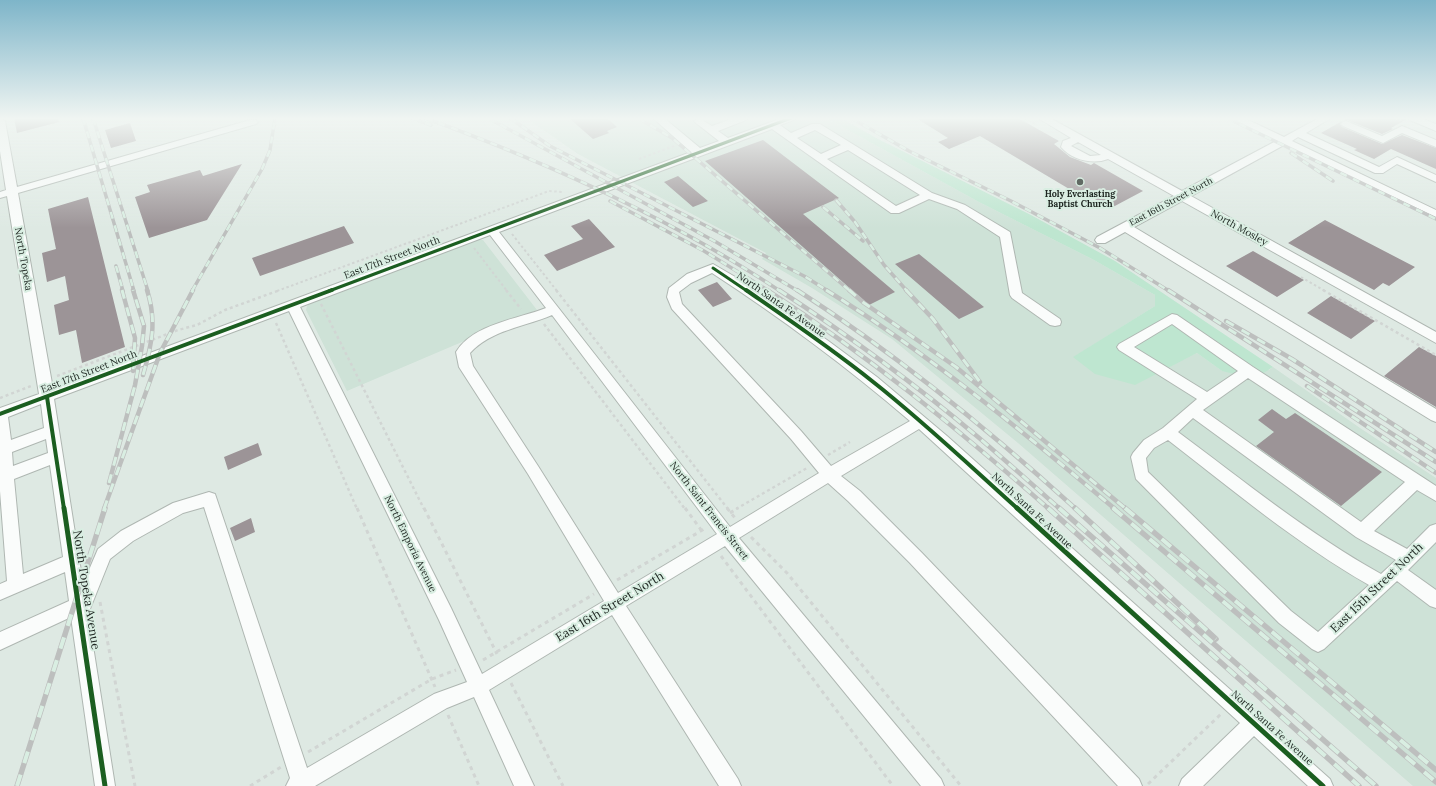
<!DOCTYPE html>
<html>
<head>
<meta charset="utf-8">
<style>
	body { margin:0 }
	canvas { display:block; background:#dee9e3 }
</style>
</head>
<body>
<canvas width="1436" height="786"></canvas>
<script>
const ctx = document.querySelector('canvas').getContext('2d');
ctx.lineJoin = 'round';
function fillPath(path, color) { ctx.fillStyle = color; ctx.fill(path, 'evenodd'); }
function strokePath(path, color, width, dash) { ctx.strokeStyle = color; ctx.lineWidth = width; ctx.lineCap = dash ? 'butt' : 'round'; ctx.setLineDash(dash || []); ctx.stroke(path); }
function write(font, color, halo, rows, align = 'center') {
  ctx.font = font + ' Lora,serif'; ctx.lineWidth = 4; ctx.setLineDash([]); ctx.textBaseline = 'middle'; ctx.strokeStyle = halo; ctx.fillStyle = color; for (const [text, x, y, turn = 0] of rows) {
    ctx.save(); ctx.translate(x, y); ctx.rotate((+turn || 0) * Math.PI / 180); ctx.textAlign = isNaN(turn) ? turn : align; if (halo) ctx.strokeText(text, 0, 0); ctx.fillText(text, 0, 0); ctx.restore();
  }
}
fillPath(new Path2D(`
	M 526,118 L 826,118 L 979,202 L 1094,260 L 1155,295 L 1155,306 L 1074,357 L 1158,372 L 1197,353 L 1222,371 L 1269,370 L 1273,367 L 1360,428 L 1436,478 L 1436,786 L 1413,786 L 1018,443 L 892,339 L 812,288 L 762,259 L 766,253 L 578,154 Z
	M 478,240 L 483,240 L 537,310 L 347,391 L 306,310 L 307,306 L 312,302 Z`), '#cee2d7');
fillPath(new Path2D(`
	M 826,118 L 841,118 L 878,139 L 1029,214 L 1115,261 L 1273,367 L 1254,379 L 1222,371 L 1197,353 L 1135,385 L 1095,374 L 1073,357 L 1155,306 L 1155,295 L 1094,260 L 979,202 Z`), '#bee6d0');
fillPath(new Path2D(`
	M 14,118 L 58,118 L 59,122 L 17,133 Z
	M 569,118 L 607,118 L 617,127 L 607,131 L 609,133 L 593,139 Z
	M 916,118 L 1018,118 L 1059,141 L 1054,144 L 1070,157 L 1091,165 L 1094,163 L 1143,191 L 1111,208 L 1086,194 L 1081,196 L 980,136 L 949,149 L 938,142 L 948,138 Z
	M 1347,118 L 1407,118 L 1407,119 L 1391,128 L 1393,129 L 1382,134 L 1347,120 L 1343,120 Z
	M 1342,121 L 1340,124 L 1342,127 L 1382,144 L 1402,135 L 1436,148 L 1436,169 L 1391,149 L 1374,159 L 1354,150 L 1357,149 L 1321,133 Z
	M 130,123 L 136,141 L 111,148 L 105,130 Z
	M 763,140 L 839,198 L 803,214 L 895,292 L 869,305 L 705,161 Z
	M 242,164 L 207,220 L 149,238 L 135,197 L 150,192 L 147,185 L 200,170 L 203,176 Z
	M 678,176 L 708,201 L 693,207 L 664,182 Z
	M 88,197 L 125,347 L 82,363 L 76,330 L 59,335 L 54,305 L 69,300 L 65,276 L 47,282 L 42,253 L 56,249 L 48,209 Z
	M 589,219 L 615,247 L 557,271 L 544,255 L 583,239 L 571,226 Z
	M 1325,220 L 1363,240 L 1415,267 L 1389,286 L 1383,283 L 1374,290 L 1288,243 Z
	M 344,226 L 354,243 L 260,276 L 252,258 Z
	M 1253,251 L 1304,280 L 1277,297 L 1226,266 Z
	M 919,254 L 984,307 L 959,319 L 895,264 Z
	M 717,282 L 732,299 L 713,307 L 698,290 Z
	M 1331,296 L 1375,321 L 1351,339 L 1307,313 Z
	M 1419,347 L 1436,356 L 1436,407 L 1384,376 Z
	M 1272,409 L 1286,419 L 1295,413 L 1382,472 L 1341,506 L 1256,446 L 1274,432 L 1258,420 Z
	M 258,443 L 262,455 L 228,470 L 224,457 Z
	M 251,518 L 255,532 L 235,541 L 230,528 Z`), '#9c9497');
const minor = new Path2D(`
	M 0,118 L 5,121 L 17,187 L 250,120 L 256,120 L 258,122 L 256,124 L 18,193 L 53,389 L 691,152 L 653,118 L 664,118 L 700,148 L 719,141 L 696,123 L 694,121 L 699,118 L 712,126 L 734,118 L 748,118 L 746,120 L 718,131 L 728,138 L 782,118 L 796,118 L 794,120 L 780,125 L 791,133 L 812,124 L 820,124 L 932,193 L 965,205 L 1010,232 L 1022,293 L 1060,319 L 1061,322 L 1060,325 L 1055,326 L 1050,325 L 1012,298 L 1010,295 L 1000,237 L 957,209 L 929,199 L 899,213 L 891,213 L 772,129 L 499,232 L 730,527 L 819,473 L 791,439 L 672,309 L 667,297 L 669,288 L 687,274 L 713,264 L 737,278 L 827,340 L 877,377 L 947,436 L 1330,779 L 1333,786 L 1308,786 L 1254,736 L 1203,786 L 1179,786 L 1182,779 L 1240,723 L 919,429 L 841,476 L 860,491 L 922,553 L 1139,779 L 1142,786 L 1118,786 L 910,563 L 848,501 L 828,483 L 739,538 L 941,779 L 944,786 L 921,786 L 725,546 L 626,606 L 738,779 L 741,786 L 719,786 L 612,615 L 489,690 L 534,786 L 514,786 L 474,697 L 447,708 L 315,786 L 286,786 L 290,778 L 204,507 L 183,513 L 133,541 L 110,559 L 88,614 L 115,786 L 95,786 L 71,617 L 0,650 L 0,632 L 69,601 L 65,572 L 0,600 L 0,584 L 7,581 L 0,491 L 0,408 L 39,394 L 7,196 L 0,198 L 0,192 L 6,190 L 0,151 ZM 815,130 L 841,145 L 821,154 L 797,138 ZM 848,150 L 920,195 L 896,206 L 827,159 ZM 490,235 L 546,308 C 518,319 473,324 456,352 L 459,367 L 528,474 L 604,601 L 482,674 L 451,608 L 300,307 ZM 712,273 C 781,318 847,367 910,421 L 831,466 L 801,431 L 682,304 L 679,292 L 691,283 ZM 289,311 L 439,620 L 467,682 L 434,694 L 307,768 L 215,494 L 209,492 L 173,503 L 121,531 L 98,549 L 83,584 L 54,399 ZM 552,315 L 717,534 L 618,593 L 538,466 L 473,366 L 470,353 C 491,330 524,327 552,315 ZM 41,404 L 44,428 L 11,440 L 8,417 ZM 46,439 L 48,453 L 13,466 L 12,452 ZM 50,465 L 63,557 L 23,574 L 14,479 Z
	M 1038,118 L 1050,118 L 1182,191 L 1276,141 L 1233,120 L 1231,118 L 1244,118 L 1284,137 L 1319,118 L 1331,118 L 1306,133 L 1379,167 L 1397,157 L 1436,175 L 1436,182 L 1397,164 L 1383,173 L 1375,173 L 1298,137 L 1292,141 L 1436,210 L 1436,217 L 1284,145 L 1191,196 L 1436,332 L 1436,343 L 1182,201 L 1134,227 L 1436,409 L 1436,422 L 1431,420 L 1125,232 L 1105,243 L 1097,243 L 1095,240 L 1097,237 L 1174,196 L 1108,159 C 1093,165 1072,160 1061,147 L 1063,141 L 1071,138 ZM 1078,142 L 1101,155 L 1090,156 L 1071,146 Z
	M 1408,118 L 1421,118 L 1436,124 L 1436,131 L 1410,120 Z
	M 1346,121 L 1382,136 L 1402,126 L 1436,140 L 1436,147 L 1402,133 L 1383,143 L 1343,126 L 1341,124 L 1343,122 Z
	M 1172,314 L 1177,315 L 1253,367 L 1436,486 L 1436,501 L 1417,490 L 1374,531 L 1407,549 L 1430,526 L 1436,524 L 1436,542 L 1408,570 L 1436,590 L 1436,608 L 1430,606 L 1397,581 L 1324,649 L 1318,652 L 1312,649 L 1279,623 L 1136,479 L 1131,457 L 1133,453 L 1144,440 L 1163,428 L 1197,399 L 1119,350 L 1117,347 L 1119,344 ZM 1172,324 L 1238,371 L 1207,392 L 1134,347 ZM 1248,378 L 1405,482 L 1361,522 L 1203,410 ZM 1193,418 L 1356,537 L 1396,560 L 1381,574 C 1309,534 1244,481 1178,432 ZM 1168,440 C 1233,490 1297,544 1369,585 L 1318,632 L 1291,611 L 1148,472 L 1146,458 L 1154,448 Z`);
strokePath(minor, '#afb7b2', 2);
strokePath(new Path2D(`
	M 1024,118 L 1035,124
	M 1395,118 L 1401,120
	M 639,159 L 674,146
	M 512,234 L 557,291
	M 474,248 L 507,291
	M 1301,277 L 1325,291
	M 277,291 L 549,191 L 562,192`), '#d1d5d3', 2, [2.5, 2.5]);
strokePath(new Path2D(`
	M 506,290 L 521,309
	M 556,290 L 728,509
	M 1323,290 L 1436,355
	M 321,304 L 424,509
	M 276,323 L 357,509
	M 544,324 L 685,509
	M 57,376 L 178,330 L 197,325 L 225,310 L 280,290
	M 0,398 L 31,386
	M 828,455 L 850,442
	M 736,509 L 807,468`), '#d1d5d3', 2.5, [3, 3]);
strokePath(new Path2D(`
	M 357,508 L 435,687
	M 424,508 L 497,654
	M 685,508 L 702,531
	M 727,508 L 735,518
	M 730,513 L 738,508
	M 751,537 L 787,573 L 961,786
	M 721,556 L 893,786
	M 617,580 L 706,528
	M 100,602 L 135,786
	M 483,660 L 594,594
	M 511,683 L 563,786
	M 448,715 L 479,786
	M 308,752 L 432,679 L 456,670
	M 1148,784 L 1221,714
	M 250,786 L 281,767`), '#d1d5d3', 3, [4, 4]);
fillPath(minor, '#fafcfb');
const railFar2 = new Path2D(`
	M 83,118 L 134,291
	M 93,118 L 148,291
	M 412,118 L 431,125
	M 425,118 C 549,163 670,218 780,291
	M 488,118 L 716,242 L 798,291
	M 510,118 L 550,146 L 804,276 L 828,291
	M 638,118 L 672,138 L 850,291
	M 851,118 L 909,151 L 1011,201 L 1100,248 L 1169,291
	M 1227,118 L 1436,219
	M 1291,153 L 1333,181
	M 836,200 L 855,222 L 884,265 L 907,291
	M 610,201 L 704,251 L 769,291
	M 823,207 L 863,241
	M 116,266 L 123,291
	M 192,291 L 262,169 L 270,150 L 275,118`);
const railFar1 = new Path2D(`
	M 122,290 L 135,338 L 133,371
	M 767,290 C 869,356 958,429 1049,509
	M 779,290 C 848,335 915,384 978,437 C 1006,461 1033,485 1060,509
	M 797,290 C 896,354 989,430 1076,509
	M 826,290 C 929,354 1022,431 1115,509
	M 849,290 L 864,303 L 956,367 L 1126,509
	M 906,290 L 933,319 L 980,382
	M 1168,290 L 1436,462
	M 1226,321 L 1292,359 L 1436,452
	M 143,375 C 152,344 157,321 147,290
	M 1307,386 L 1436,473
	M 109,483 L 135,385 L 142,346 L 144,326 L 133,290
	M 104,509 L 160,353 L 193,290`);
const rail = new Path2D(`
	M 1048,508 L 1359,786
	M 1059,508 L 1376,786
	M 1075,508 L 1216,639
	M 1113,508 L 1436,782
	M 1125,508 L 1436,770
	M 17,786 L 105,508`);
strokePath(railFar2, '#bdbfbe', 3.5);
strokePath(railFar1, '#bdbfbe', 4.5);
strokePath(rail, '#bdbfbe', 5.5);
strokePath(railFar2, '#d9eee2', 2.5, [7]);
strokePath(railFar1, '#d9eee2', 3, [9]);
strokePath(rail, '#d9eee2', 4, [12]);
strokePath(new Path2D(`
	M 713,268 L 747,291
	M 329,291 L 791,118`), '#1b5e20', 3);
strokePath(new Path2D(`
	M 746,290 C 788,319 831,348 872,381 C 923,421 970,466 1018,509
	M 47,397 L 64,509
	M 0,414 L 332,290`), '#1b5e20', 4);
strokePath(new Path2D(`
	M 64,508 L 105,786
	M 1017,508 L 1323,786`), '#1b5e20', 5);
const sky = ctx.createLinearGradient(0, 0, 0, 228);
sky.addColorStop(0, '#7eb5c9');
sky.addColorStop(0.52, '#f0f5f2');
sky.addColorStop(1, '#f0f5f200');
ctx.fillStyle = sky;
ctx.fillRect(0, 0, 1436, 228);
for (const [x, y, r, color] of [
	[1080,182,4,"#616a64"]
]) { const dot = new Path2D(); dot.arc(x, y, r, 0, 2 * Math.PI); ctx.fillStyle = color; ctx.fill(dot); strokePath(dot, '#d9eee2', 1.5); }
write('bold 9px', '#1d2520', '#d9eee2', [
	["Holy Everlasting",1080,194],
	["Baptist Church",1080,204]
]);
write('9px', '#1d2520', '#d9eee2', [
	["East 16th Street North",1171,202,-28]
]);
write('10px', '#1d2520', '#d9eee2', [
	["North Mosley",1239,228,29],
	["East 17th Street North",392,258,-21],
	["North Topeka",23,259,80],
	["North Santa Fe Avenue",781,305,35],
	["East 17th Street North",89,372,-21],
	["North Saint Francis Street",709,511,52],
	["North Santa Fe Avenue",1032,511,43],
	["North Emporia Avenue",410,544,64],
	["North Santa Fe Avenue",1272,728,42]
]);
write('12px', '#1d2520', '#d9eee2', [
	["East 15th Street North",1377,588,-44],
	["North Topeka Avenue",86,590,81],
	["East 16th Street North",610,607,-31]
]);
</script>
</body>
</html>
